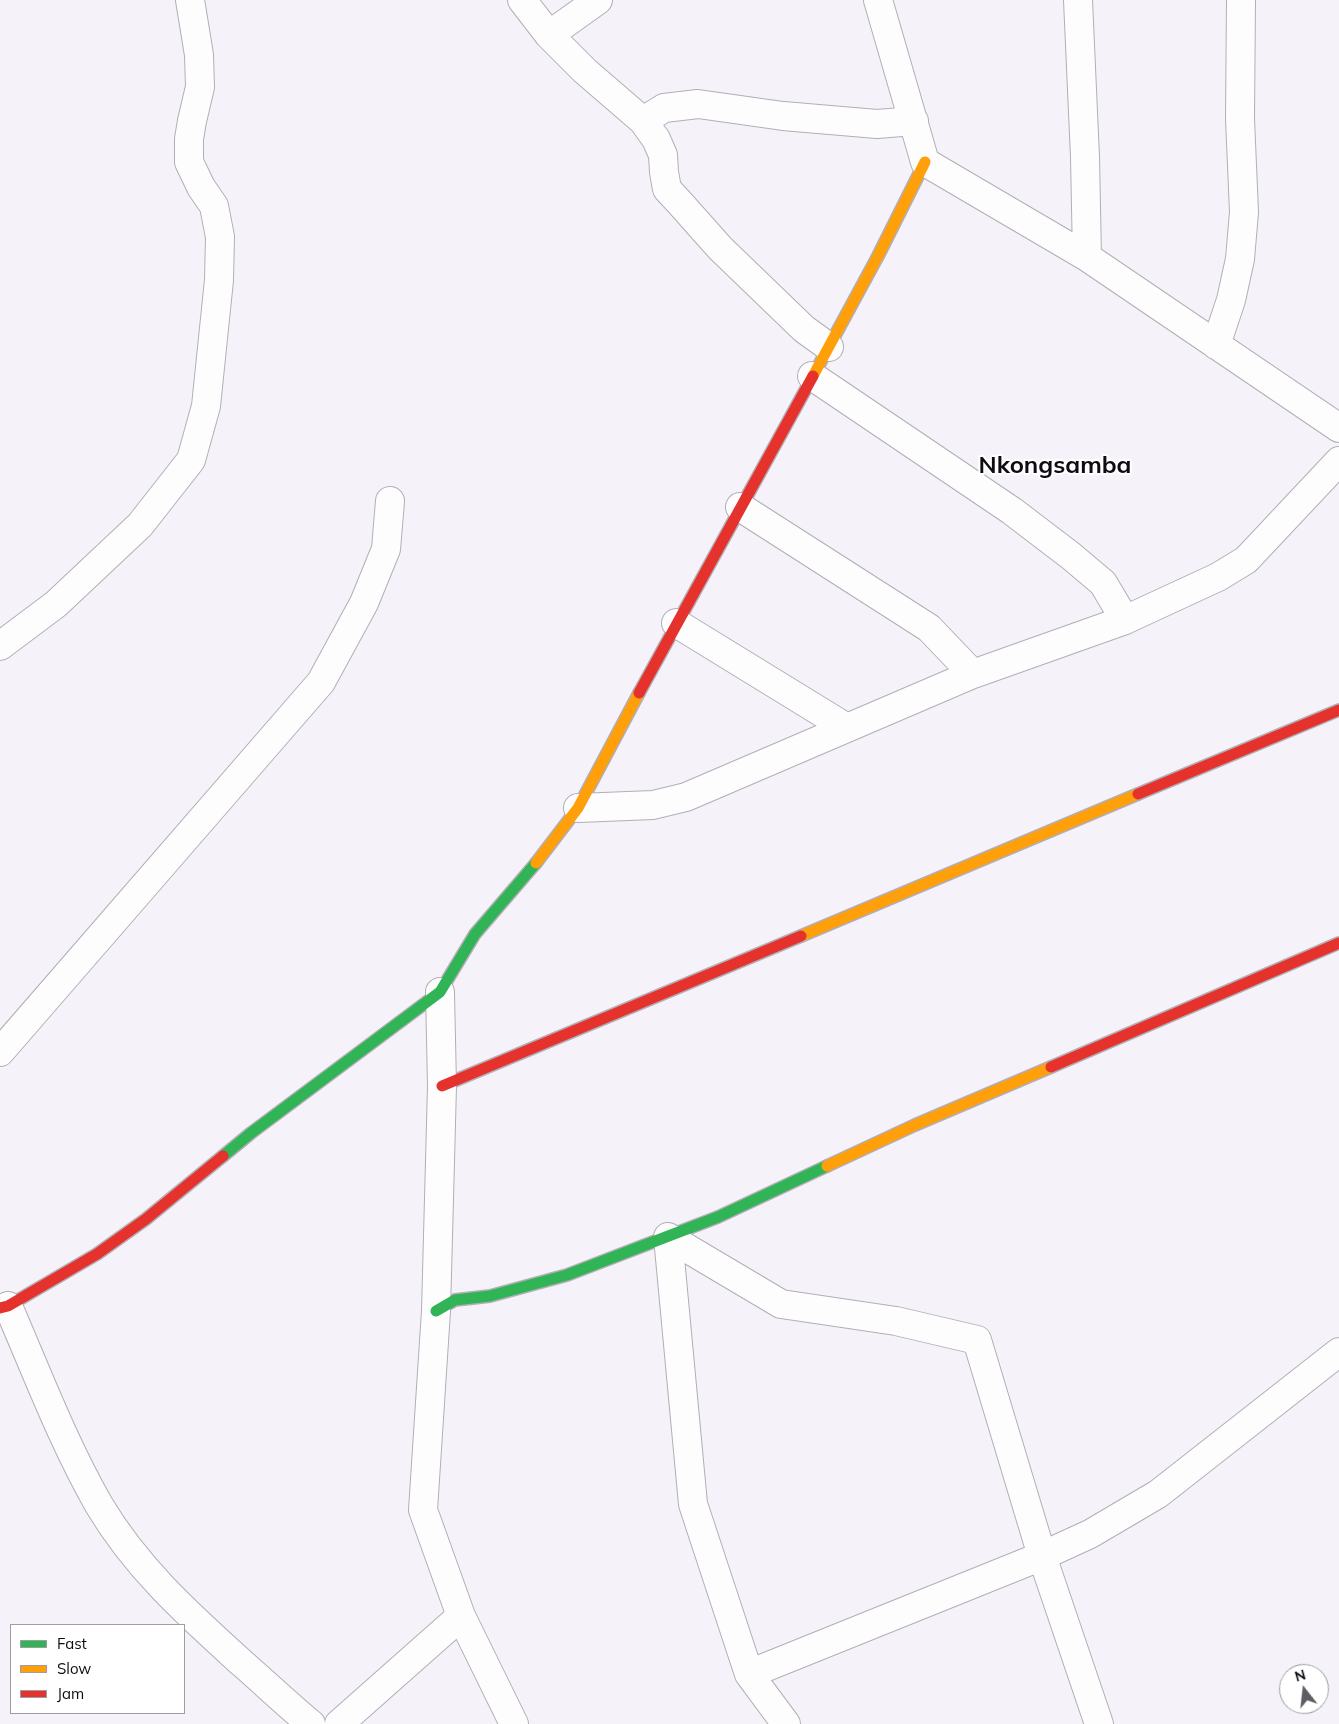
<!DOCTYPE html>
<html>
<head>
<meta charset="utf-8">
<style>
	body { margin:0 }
	#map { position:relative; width:1339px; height:1724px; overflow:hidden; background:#f6f2fa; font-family:Mulish,sans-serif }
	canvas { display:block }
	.legend { position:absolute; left:10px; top:1624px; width:175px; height:90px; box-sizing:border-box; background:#fff; border:1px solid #9f9da0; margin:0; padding:6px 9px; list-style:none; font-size:15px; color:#0f0b12 }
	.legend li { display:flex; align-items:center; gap:10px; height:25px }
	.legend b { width:25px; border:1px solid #9f9da0 }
	.north { position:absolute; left:1279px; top:1664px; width:50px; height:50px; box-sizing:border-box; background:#fff; border:1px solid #9f9da0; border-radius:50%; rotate:344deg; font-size:14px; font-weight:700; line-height:20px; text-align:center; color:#0f0b12 }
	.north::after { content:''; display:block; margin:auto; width:18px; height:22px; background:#605c63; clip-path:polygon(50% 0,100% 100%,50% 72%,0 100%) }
</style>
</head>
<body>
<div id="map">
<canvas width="1339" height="1724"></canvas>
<ul class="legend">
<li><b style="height:6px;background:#30b455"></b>Fast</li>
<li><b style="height:6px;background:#ff9f0a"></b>Slow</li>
<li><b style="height:6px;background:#e5322d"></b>Jam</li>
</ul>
<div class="north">N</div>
</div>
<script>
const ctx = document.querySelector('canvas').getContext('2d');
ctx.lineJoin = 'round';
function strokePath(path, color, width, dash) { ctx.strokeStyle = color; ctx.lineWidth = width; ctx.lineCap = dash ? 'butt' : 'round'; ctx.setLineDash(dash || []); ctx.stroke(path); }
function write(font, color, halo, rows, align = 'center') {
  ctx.font = font + ' Mulish,sans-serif'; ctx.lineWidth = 4; ctx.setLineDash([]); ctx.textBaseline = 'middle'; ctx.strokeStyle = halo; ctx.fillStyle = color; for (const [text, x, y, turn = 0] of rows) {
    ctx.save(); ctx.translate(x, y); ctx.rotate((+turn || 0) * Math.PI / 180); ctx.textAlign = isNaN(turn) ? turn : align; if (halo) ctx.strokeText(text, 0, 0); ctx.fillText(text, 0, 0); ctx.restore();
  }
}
const street = new Path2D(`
	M 522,0 L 549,35 L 585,71 L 643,121 L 656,139 L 663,155 L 664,172 L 667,189 L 680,203 L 720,248 L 804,329 L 829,347
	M 878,0 L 925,162 L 1087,257 L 1339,428
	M 1078,0 L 1085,157 L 1087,257
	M 549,35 L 598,0
	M 643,121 L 664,108 L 698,104 L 783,116 L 877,124 L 914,121
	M 1216,345 L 1231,300 L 1240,259 L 1244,212 L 1240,119 L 1241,0
	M 812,376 L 1012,511 L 1071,556 L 1103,583 L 1125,620
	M 740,507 L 929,628 L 973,674
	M 676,623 L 847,728
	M 0,646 L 56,604 L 140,525 L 191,460 L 206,406 L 219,280 L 220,237 L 214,206 L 201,187 L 189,162 L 189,139 L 192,121 L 200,87 L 199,55 L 190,0
	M 578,808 L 653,805 L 686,797 L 973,674 L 1125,620 L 1218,577 L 1246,560 L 1339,461
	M 440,992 L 442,1086 L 436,1311 L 423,1510 L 461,1616 L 514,1724
	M 0,1052 L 321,682 L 364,603 L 386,549 L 390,501
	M 668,1237 L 781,1304 L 896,1321 L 977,1340 L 1042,1556 L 1099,1724
	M 668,1237 L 693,1504 L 749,1674 L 786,1724
	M 8,1306 C 37,1373 63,1442 99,1505 C 137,1569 189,1615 243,1664 C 266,1684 288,1705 311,1724
	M 749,1674 L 1042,1556 L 1090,1534 L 1158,1494 L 1339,1352
	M 339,1724 L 461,1616`);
const fast = new Path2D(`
	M 223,1156 L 251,1133 L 440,992 L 475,934 L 536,863
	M 436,1311 L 455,1300 L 490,1296 L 567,1275 L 718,1217 L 827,1166`);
const slow = new Path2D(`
	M 813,376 L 878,256 L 925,162
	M 536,863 L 578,808 L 639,693
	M 801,936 L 1138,794
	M 827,1166 L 915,1125 L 1051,1067`);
const jam = new Path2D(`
	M 639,693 L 813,376
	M 1138,794 L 1339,710
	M 1051,1067 L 1339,943
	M 442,1086 L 801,936
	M 0,1308 L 8,1306 L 97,1254 L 146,1219 L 223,1156`);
strokePath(street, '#b2aeb6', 30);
strokePath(fast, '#b2aeb6', 14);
strokePath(slow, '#b2aeb6', 14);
strokePath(jam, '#b2aeb6', 14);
strokePath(street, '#fefdfe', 28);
strokePath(fast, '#30b455', 11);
strokePath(slow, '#ff9f0a', 11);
strokePath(jam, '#e5322d', 11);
write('bold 24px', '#0f0b12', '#fff', [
	["Nkongsamba",1055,466]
]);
</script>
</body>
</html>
